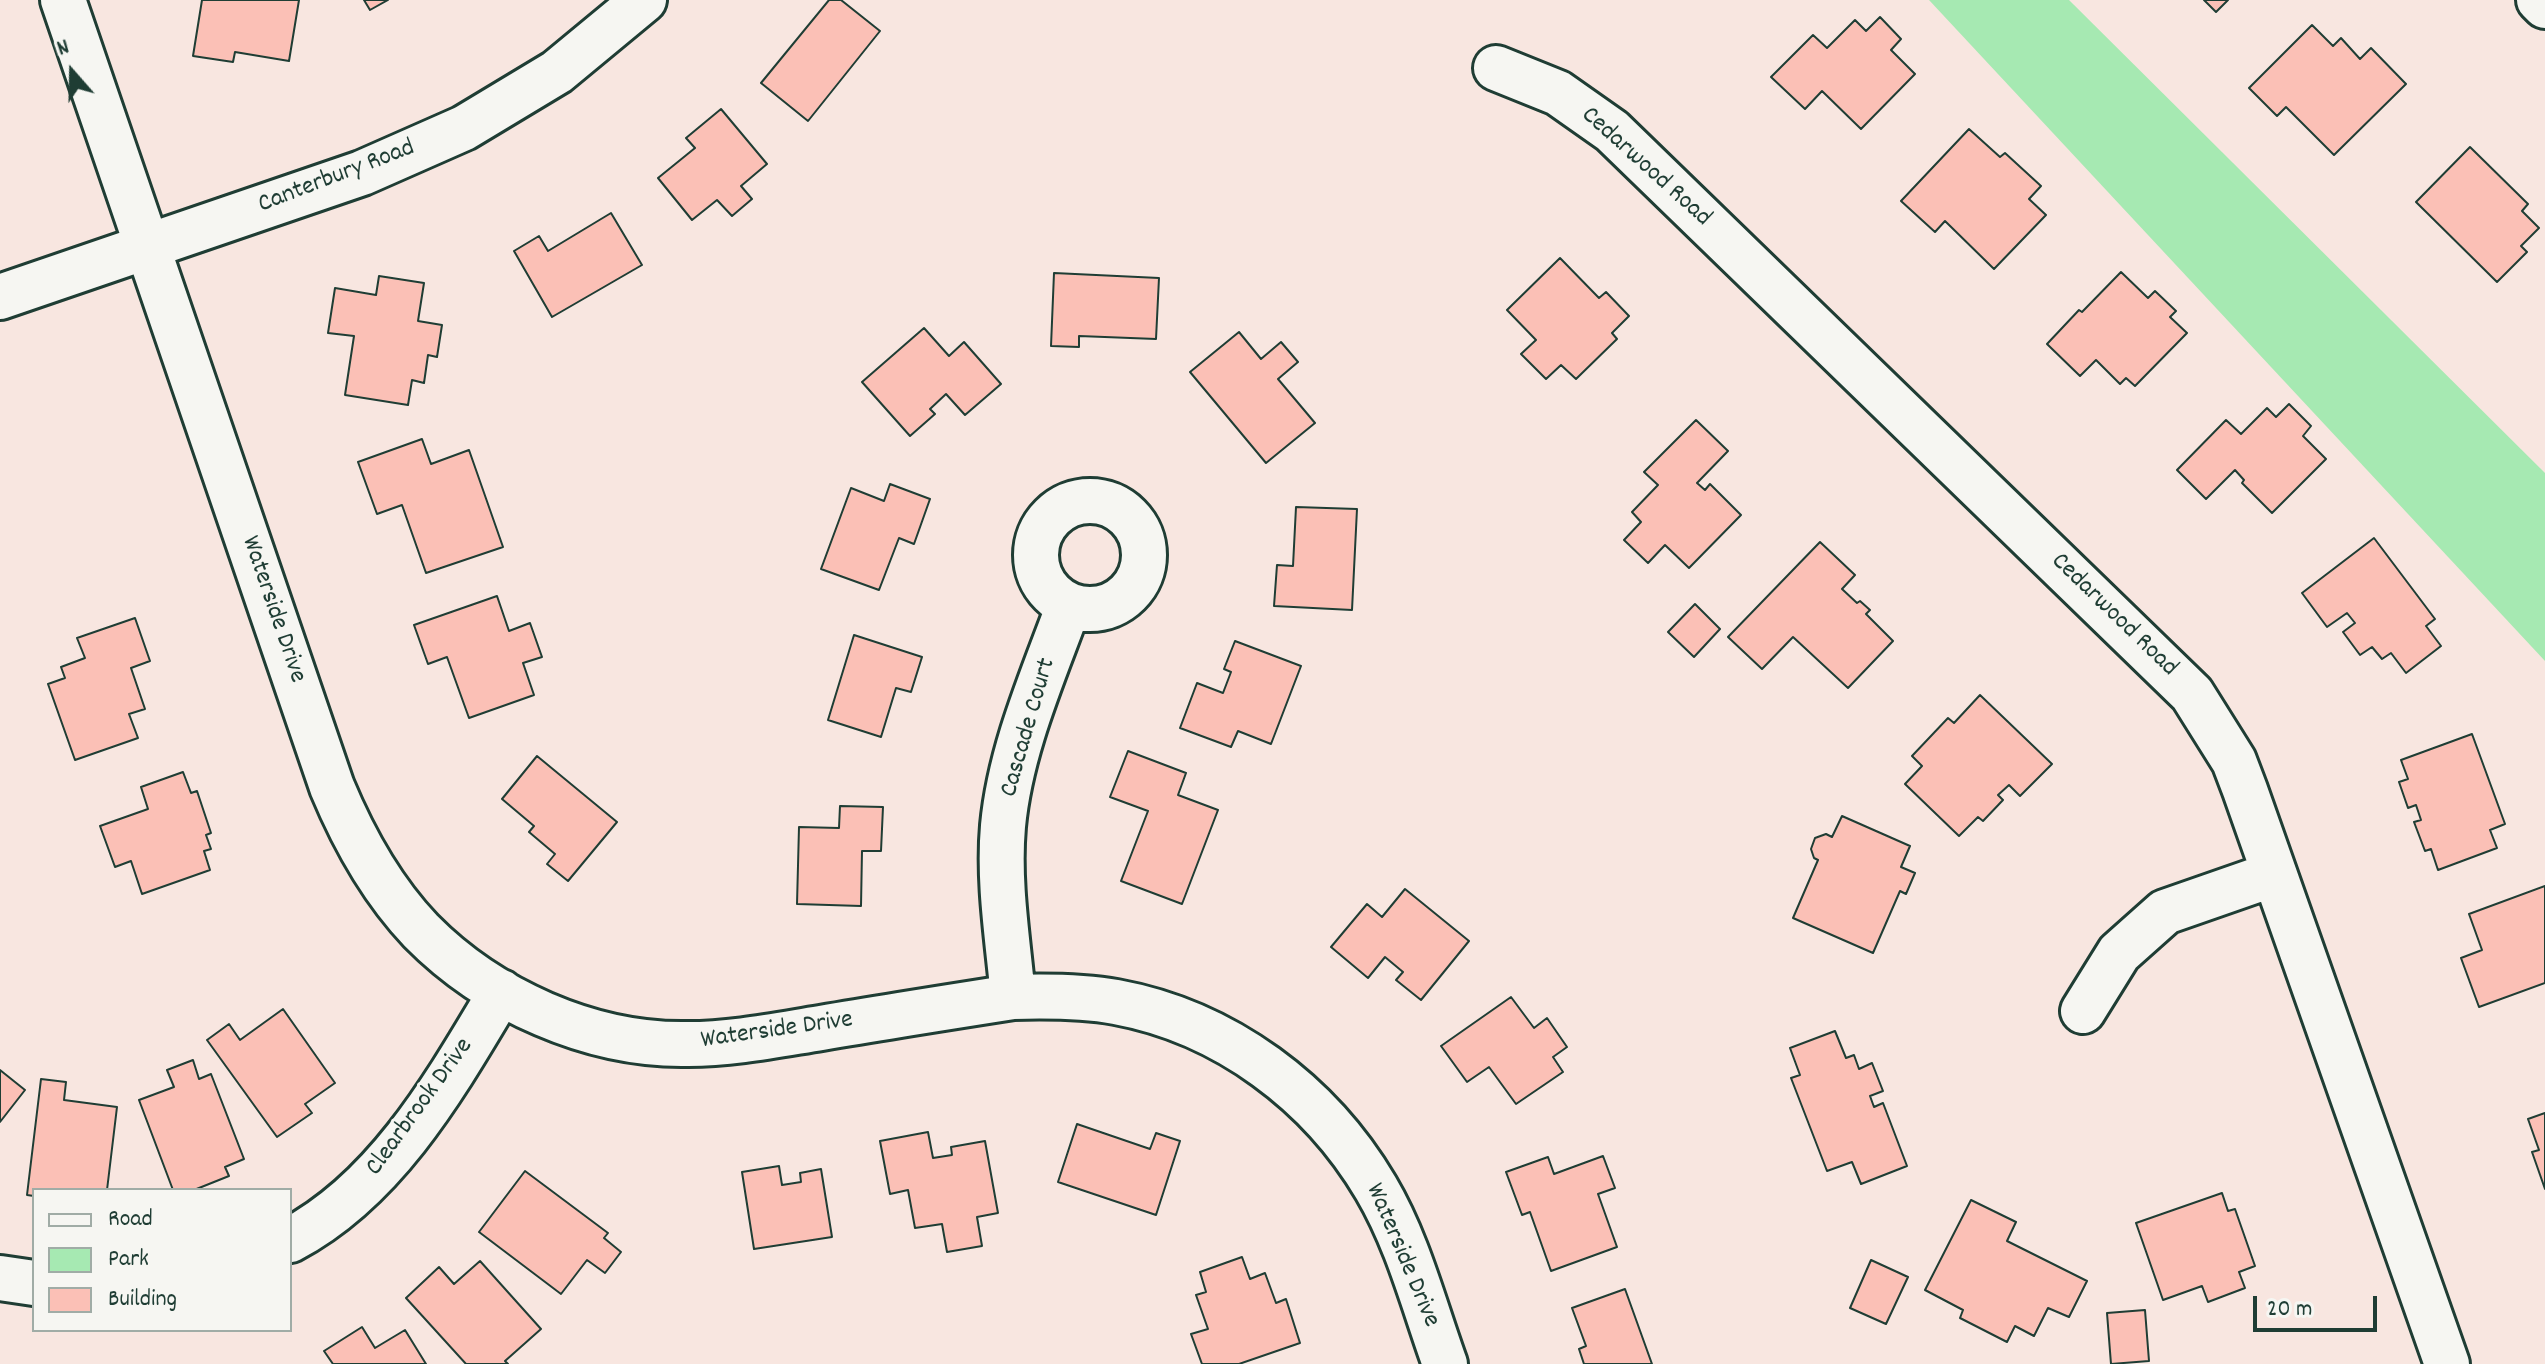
<!DOCTYPE html>
<html>
<head>
<meta charset="utf-8">
<style>
	body { margin:0 }
	#map { position:relative; width:2545px; height:1364px; overflow:hidden; background:#f8e6e0; font-family:Dekko,sans-serif }
	canvas { display:block }
	.legend { position:absolute; left:32px; top:1188px; width:260px; height:144px; box-sizing:border-box; background:#f6f6f2; border:2px solid #a0aca6; margin:0; padding:10px 14px; list-style:none; font-size:24px; color:#1f3d34 }
	.legend li { display:flex; align-items:center; gap:16px; height:40px }
	.legend b { width:40px; border:2px solid #a0aca6 }
	.north { position:absolute; left:32px; top:32px; width:80px; height:80px; -webkit-text-stroke:6px #f6f6f2; paint-order:stroke; rotate:340deg; font-size:22px; font-weight:700; line-height:32px; text-align:center; color:#1f3d34 }
	.north::after { content:''; display:block; margin:auto; width:28px; height:36px; background:#1f3d34; clip-path:polygon(50% 0,100% 100%,50% 72%,0 100%) }
	.scale { position:absolute; left:2253px; top:1296px; width:124px; height:36px; box-sizing:border-box; border:4px solid #1f3d34; border-top:0; padding-left:10px; font-size:24px; line-height:28px; white-space:nowrap; color:#1f3d34; -webkit-text-stroke:6px #f6f6f2; paint-order:stroke }
</style>
</head>
<body>
<div id="map">
<canvas width="2545" height="1364"></canvas>
<ul class="legend">
<li><b style="height:10px;background:#f6f6f2"></b>Road</li>
<li><b style="height:22px;background:#a6e9b2"></b>Park</li>
<li><b style="height:22px;background:#fbc0b6"></b>Building</li>
</ul>
<div class="north">N</div>
<div class="scale">20 m</div>
</div>
<script>
const ctx = document.querySelector('canvas').getContext('2d');
ctx.lineJoin = 'round';
function fillPath(path, color) { ctx.fillStyle = color; ctx.fill(path, 'evenodd'); }
function strokePath(path, color, width, dash) { ctx.strokeStyle = color; ctx.lineWidth = width; ctx.lineCap = dash ? 'butt' : 'round'; ctx.setLineDash(dash || []); ctx.stroke(path); }
function write(font, color, halo, rows, align = 'center') {
  ctx.font = font + ' Dekko,sans-serif'; ctx.lineWidth = 6; ctx.setLineDash([]); ctx.textBaseline = 'middle'; ctx.strokeStyle = halo; ctx.fillStyle = color; for (const [text, x, y, turn = 0] of rows) {
    ctx.save(); ctx.translate(x, y); ctx.rotate((+turn || 0) * Math.PI / 180); ctx.textAlign = isNaN(turn) ? turn : align; if (halo) ctx.strokeText(text, 0, 0); ctx.fillText(text, 0, 0); ctx.restore();
  }
}
fillPath(new Path2D(`
	M 1929,0 L 2069,0 L 2545,473 L 2545,661 Z`), '#a6e9b2');
const building = new Path2D(`
	M 202,0 L 299,0 L 289,61 L 235,52 L 233,62 L 193,56 Z
	M 364,0 L 388,0 L 370,10 Z
	M 829,0 L 841,0 L 880,31 L 808,121 L 761,83 Z
	M 2204,0 L 2228,0 L 2216,12 Z
	M 1880,17 L 1901,39 L 1891,50 L 1915,74 L 1861,129 L 1822,91 L 1805,109 L 1771,77 L 1813,35 L 1827,48 L 1855,20 L 1866,31 Z
	M 2312,25 L 2333,46 L 2341,38 L 2360,59 L 2371,48 L 2406,84 L 2334,155 L 2286,107 L 2277,116 L 2249,88 Z
	M 721,109 L 767,164 L 741,186 L 752,199 L 732,216 L 717,200 L 692,220 L 658,178 L 695,148 L 686,138 Z
	M 1969,129 L 2000,157 L 2005,153 L 2041,186 L 2029,199 L 2046,215 L 1994,269 L 1945,221 L 1935,232 L 1901,201 Z
	M 2470,147 L 2528,204 L 2522,211 L 2539,228 L 2521,246 L 2527,252 L 2497,282 L 2416,202 Z
	M 611,213 L 642,265 L 552,317 L 514,251 L 539,236 L 548,251 Z
	M 1560,258 L 1599,298 L 1606,292 L 1629,316 L 1612,333 L 1617,339 L 1576,379 L 1561,365 L 1546,379 L 1521,354 L 1536,340 L 1507,310 Z
	M 2121,272 L 2148,298 L 2155,291 L 2176,311 L 2170,317 L 2187,333 L 2135,386 L 2126,378 L 2120,384 L 2096,360 L 2080,376 L 2047,344 L 2079,310 L 2082,312 Z
	M 1054,273 L 1159,278 L 1156,339 L 1079,336 L 1079,347 L 1051,346 Z
	M 379,276 L 424,283 L 418,321 L 442,325 L 437,357 L 428,355 L 424,383 L 412,380 L 408,405 L 345,395 L 354,336 L 328,333 L 335,288 L 376,295 Z
	M 924,328 L 949,356 L 964,342 L 1001,384 L 965,415 L 946,394 L 930,409 L 935,414 L 910,436 L 862,382 Z
	M 1239,332 L 1261,359 L 1281,342 L 1298,362 L 1278,379 L 1315,423 L 1266,463 L 1190,372 Z
	M 2289,404 L 2311,426 L 2303,436 L 2326,459 L 2272,513 L 2242,483 L 2244,480 L 2235,470 L 2206,499 L 2177,470 L 2226,420 L 2241,434 L 2267,408 L 2276,417 Z
	M 1696,420 L 1728,451 L 1697,483 L 1705,490 L 1710,484 L 1741,515 L 1689,568 L 1665,545 L 1648,563 L 1624,540 L 1641,522 L 1632,512 L 1658,485 L 1644,472 Z
	M 422,439 L 431,464 L 469,450 L 503,547 L 426,573 L 402,505 L 377,514 L 358,462 Z
	M 890,484 L 930,499 L 914,544 L 899,538 L 879,590 L 821,569 L 851,488 L 884,501 Z
	M 1296,507 L 1357,509 L 1352,610 L 1274,606 L 1277,565 L 1293,566 Z
	M 2374,538 L 2435,619 L 2426,626 L 2441,646 L 2406,673 L 2391,653 L 2382,659 L 2372,647 L 2360,655 L 2343,632 L 2355,623 L 2347,613 L 2327,627 L 2302,593 Z
	M 1820,542 L 1855,575 L 1842,589 L 1857,603 L 1860,601 L 1870,610 L 1866,614 L 1893,641 L 1848,688 L 1793,637 L 1762,669 L 1728,637 Z
	M 497,596 L 509,631 L 530,623 L 542,657 L 523,663 L 534,695 L 469,718 L 447,657 L 428,664 L 414,625 Z
	M 1695,604 L 1720,629 L 1694,657 L 1668,632 Z
	M 135,618 L 150,661 L 131,668 L 145,709 L 129,714 L 138,738 L 75,760 L 48,684 L 65,678 L 61,667 L 85,658 L 77,638 Z
	M 854,635 L 922,657 L 911,692 L 896,688 L 881,737 L 828,720 Z
	M 1235,641 L 1301,666 L 1271,744 L 1238,731 L 1231,747 L 1180,728 L 1197,683 L 1223,693 L 1231,672 L 1224,669 Z
	M 1980,695 L 2052,764 L 2020,796 L 2009,785 L 1998,795 L 2003,800 L 1983,821 L 1978,817 L 1959,836 L 1905,784 L 1922,766 L 1912,756 L 1948,718 L 1954,723 Z
	M 2472,734 L 2505,824 L 2490,830 L 2497,848 L 2438,870 L 2431,849 L 2425,851 L 2414,822 L 2421,820 L 2416,805 L 2408,808 L 2399,782 L 2408,779 L 2401,760 Z
	M 1128,751 L 1186,773 L 1178,795 L 1218,810 L 1182,904 L 1121,881 L 1148,811 L 1110,797 Z
	M 537,756 L 617,822 L 568,881 L 547,864 L 555,854 L 529,832 L 534,826 L 502,799 Z
	M 183,772 L 191,793 L 197,791 L 211,833 L 206,835 L 211,849 L 204,851 L 210,870 L 142,894 L 131,861 L 115,867 L 100,826 L 148,809 L 141,787 Z
	M 840,806 L 883,807 L 881,851 L 862,851 L 861,906 L 797,904 L 799,827 L 839,828 Z
	M 1842,816 L 1910,846 L 1901,867 L 1915,873 L 1906,894 L 1900,891 L 1873,953 L 1793,918 L 1818,860 L 1814,858 L 1811,849 L 1815,838 L 1826,834 L 1832,837 Z
	M 2545,886 L 2545,983 L 2479,1007 L 2461,958 L 2482,950 L 2469,914 Z
	M 1405,889 L 1469,941 L 1421,1000 L 1396,980 L 1403,972 L 1385,957 L 1368,978 L 1331,947 L 1367,904 L 1382,917 Z
	M 1511,997 L 1534,1028 L 1547,1018 L 1567,1047 L 1553,1057 L 1563,1072 L 1516,1104 L 1489,1067 L 1467,1082 L 1441,1046 Z
	M 283,1009 L 335,1083 L 305,1104 L 312,1113 L 277,1137 L 207,1040 L 229,1024 L 240,1040 Z
	M 1835,1031 L 1846,1058 L 1854,1055 L 1859,1069 L 1872,1063 L 1883,1091 L 1870,1096 L 1874,1107 L 1883,1103 L 1907,1166 L 1861,1184 L 1852,1162 L 1827,1171 L 1791,1078 L 1800,1075 L 1790,1048 Z
	M 193,1060 L 199,1079 L 211,1074 L 244,1159 L 225,1167 L 229,1176 L 194,1190 L 173,1190 L 139,1100 L 174,1087 L 167,1070 Z
	M 0,1070 L 25,1090 L 0,1122 Z
	M 41,1079 L 66,1082 L 64,1100 L 117,1107 L 107,1190 L 34,1190 L 34,1196 L 27,1195 Z
	M 2545,1113 L 2545,1189 L 2532,1152 L 2539,1150 L 2528,1119 Z
	M 1077,1124 L 1150,1149 L 1156,1133 L 1180,1141 L 1156,1215 L 1058,1182 Z
	M 928,1132 L 933,1158 L 952,1155 L 951,1147 L 985,1141 L 998,1213 L 977,1217 L 982,1246 L 947,1252 L 942,1224 L 915,1228 L 908,1190 L 890,1194 L 880,1141 Z
	M 1603,1156 L 1615,1188 L 1598,1194 L 1617,1247 L 1551,1271 L 1530,1212 L 1522,1215 L 1506,1172 L 1548,1157 L 1554,1174 Z
	M 779,1166 L 782,1185 L 801,1182 L 800,1173 L 821,1169 L 832,1237 L 754,1249 L 742,1172 Z
	M 525,1171 L 608,1233 L 604,1238 L 621,1252 L 605,1273 L 587,1260 L 561,1294 L 479,1232 Z
	M 2222,1193 L 2228,1211 L 2235,1209 L 2255,1266 L 2239,1272 L 2245,1288 L 2208,1302 L 2202,1286 L 2163,1300 L 2136,1223 Z
	M 1971,1200 L 2016,1222 L 2007,1241 L 2087,1281 L 2069,1317 L 2048,1308 L 2034,1336 L 2015,1326 L 2007,1342 L 1960,1318 L 1963,1310 L 1925,1290 Z
	M 1242,1257 L 1250,1279 L 1265,1273 L 1276,1303 L 1286,1299 L 1300,1343 L 1239,1364 L 1202,1364 L 1191,1334 L 1208,1329 L 1196,1295 L 1206,1292 L 1200,1272 Z
	M 1871,1260 L 1908,1277 L 1886,1324 L 1850,1308 Z
	M 480,1261 L 541,1329 L 505,1361 L 508,1364 L 466,1364 L 406,1298 L 439,1267 L 454,1284 Z
	M 1625,1289 L 1652,1364 L 1584,1364 L 1579,1349 L 1586,1346 L 1572,1308 Z
	M 2145,1310 L 2149,1361 L 2111,1364 L 2107,1313 Z
	M 362,1327 L 375,1348 L 405,1330 L 426,1364 L 333,1364 L 324,1351 Z`);
fillPath(building, '#fbc0b6');
strokePath(building, '#1f3d34', 2);
const minor = new Path2D(`
	M 63,0 L 332,787 C 354,840 381,889 421,931 C 489,1000 591,1046 688,1044 C 733,1044 777,1035 821,1028 C 885,1017 949,1007 1013,997 C 1047,996 1082,996 1116,1002 C 1225,1022 1320,1093 1376,1188 C 1408,1242 1424,1306 1445,1364
	M 2539,0 L 2545,6
	M 1496,68 L 1558,93 L 1612,131 L 2192,694 L 2234,761 L 2245,790 L 2447,1364
	M 0,297 L 362,173 L 464,128 L 557,72 L 644,0
	M1036 555a54 54 0 1 1 108 0a54 54 0 1 1-108 0Z
	M 1013,997 C 1008,941 998,883 1003,826 C 1010,750 1043,676 1069,605
	M 2083,1011 L 2119,953 L 2165,912 L 2274,874
	M 290,1240 C 387,1189 446,1084 501,992
	M 0,1278 L 34,1283`);
strokePath(minor, '#1f3d34', 50);
strokePath(minor, '#f6f6f2', 44);
write('26px', '#1f3d34', '#f6f6f2', [
	["Cedarwood Road",1645,168,42],
	["Canterbury Road",337,178,-21],
	["Waterside Drive",272,610,71],
	["Cedarwood Road",2113,616,44],
	["Cascade Court",1030,728,-74],
	["Waterside Drive",777,1032,-8],
	["Clearbrook Drive",421,1108,-54],
	["Waterside Drive",1401,1256,67]
]);
</script>
</body>
</html>
